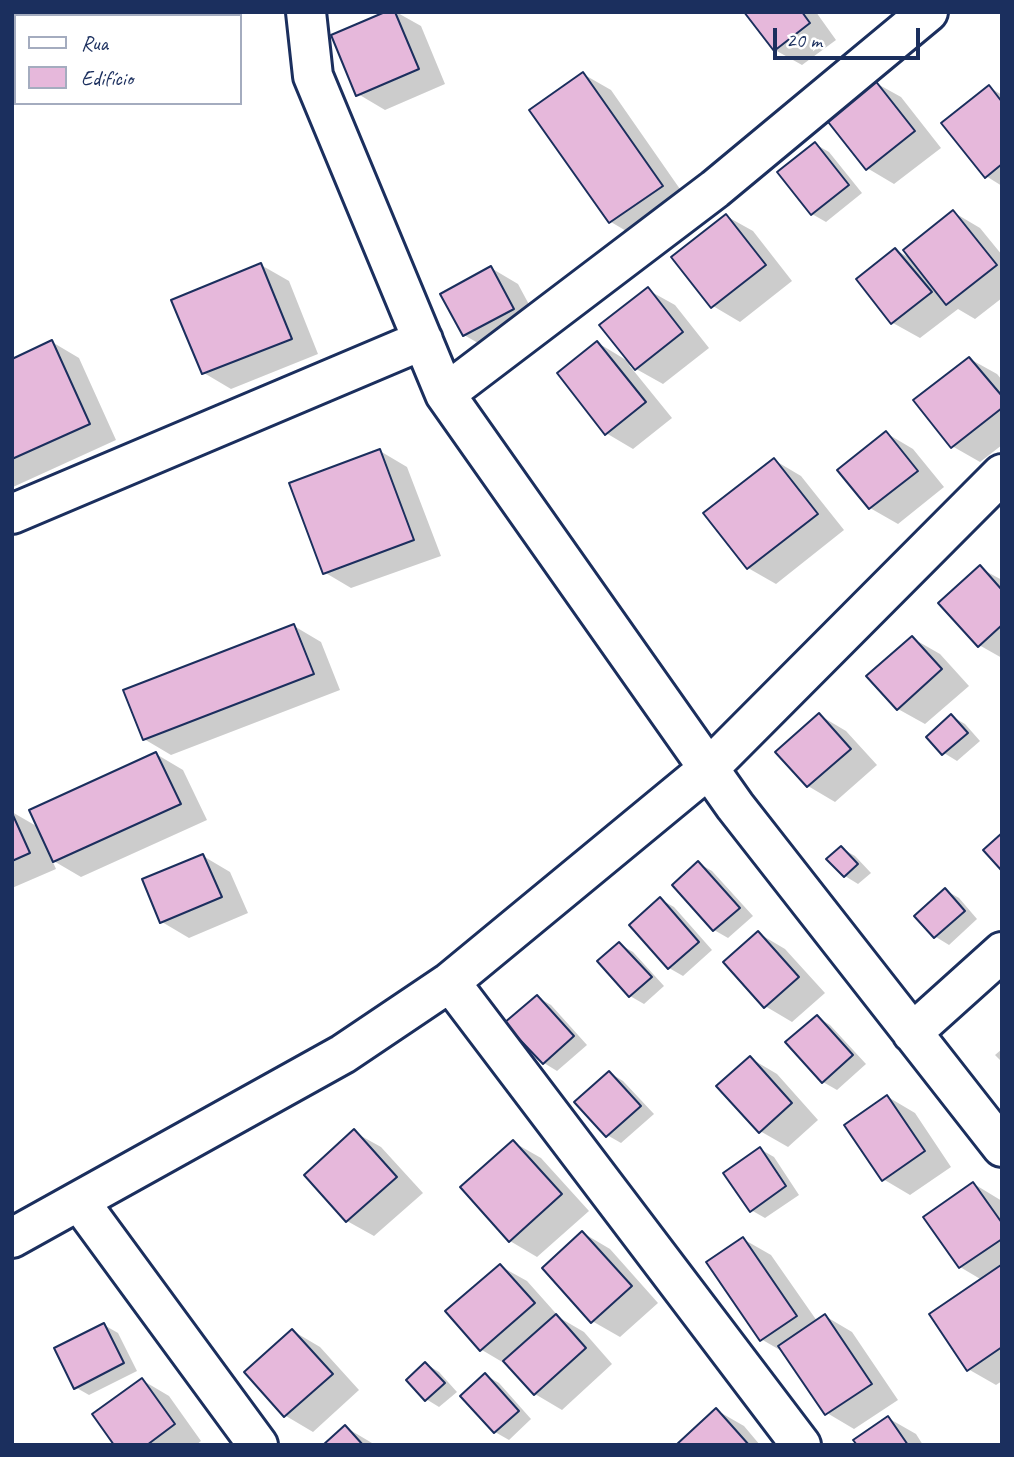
<!DOCTYPE html>
<html>
<head>
<meta charset="utf-8">
<style>
	body { margin:0 }
	#map { position:relative; width:1014px; height:1457px; overflow:hidden; background:#fff; font-family:Caveat,sans-serif }
	canvas { display:block }
	.frame { position:absolute; inset:0; border:14px solid #1b2f5e; pointer-events:none }
	.legend { position:absolute; left:14px; top:14px; width:228px; height:91px; box-sizing:border-box; background:#fff; border:2px solid #a4acbf; margin:0; padding:9px 12px; list-style:none; font-size:21px; color:#1b2f5e }
	.legend li { display:flex; align-items:center; gap:14px; height:35px }
	.legend b { width:35px; border:2px solid #a4acbf }
	.scale { position:absolute; left:773px; top:28px; width:147px; height:32px; box-sizing:border-box; border:4px solid #1b2f5e; border-top:0; padding-left:9px; font-size:21px; line-height:24px; white-space:nowrap; color:#1b2f5e; -webkit-text-stroke:5px #fff; paint-order:stroke }
</style>
</head>
<body>
<div id="map">
<canvas width="1014" height="1457"></canvas>
<div class="frame"></div>
<ul class="legend">
<li><b style="height:9px;background:#fff"></b>Rua</li>
<li><b style="height:19px;background:#e6b8db"></b>Edifício</li>
</ul>
<div class="scale">20 m</div>
</div>
<script>
const ctx = document.querySelector('canvas').getContext('2d');
ctx.lineJoin = 'round';
function fillPath(path, color) { ctx.fillStyle = color; ctx.fill(path, 'evenodd'); }
function strokePath(path, color, width, dash) { ctx.strokeStyle = color; ctx.lineWidth = width; ctx.lineCap = dash ? 'butt' : 'round'; ctx.setLineDash(dash || []); ctx.stroke(path); }
fillPath(new Path2D(`
	M 390,12 L 396,12 L 421,26 L 445,84 L 385,110 L 358,94 Z
	M 746,12 L 816,12 L 836,40 L 802,65 L 775,50 Z
	M 583,74 L 611,90 L 689,202 L 638,238 L 611,222 L 531,110 Z
	M 874,82 L 901,97 L 941,148 L 894,184 L 867,168 Z
	M 989,87 L 1002,95 L 1002,186 L 986,176 Z
	M 815,144 L 829,152 L 862,193 L 826,222 L 812,214 Z
	M 953,212 L 980,228 L 1002,255 L 1002,298 L 975,319 L 958,309 L 920,338 L 893,323 L 896,250 L 913,260 Z
	M 726,216 L 753,231 L 792,281 L 740,322 L 713,306 Z
	M 261,265 L 289,281 L 318,354 L 231,389 L 204,373 Z
	M 491,268 L 518,284 L 540,325 L 492,351 L 464,335 Z
	M 648,290 L 675,305 L 709,348 L 663,384 L 629,365 L 672,418 L 633,449 L 606,433 L 598,343 L 631,363 Z
	M 52,342 L 79,358 L 116,440 L 13,487 L 12,360 Z
	M 970,359 L 997,374 L 1002,380 L 1002,445 L 980,462 L 952,446 Z
	M 886,433 L 913,449 L 944,487 L 898,524 L 870,508 Z
	M 380,451 L 407,467 L 441,556 L 351,588 L 324,572 Z
	M 774,460 L 801,476 L 844,530 L 776,584 L 748,568 L 705,514 Z
	M 980,568 L 1002,580 L 1002,658 L 979,645 Z
	M 294,626 L 321,642 L 340,690 L 171,755 L 144,739 Z
	M 912,638 L 940,654 L 969,686 L 925,724 L 898,709 Z
	M 819,715 L 846,731 L 877,765 L 835,802 L 808,786 Z
	M 951,716 L 965,724 L 980,741 L 957,761 L 944,753 Z
	M 156,754 L 183,770 L 207,820 L 81,877 L 52,860 L 56,869 L 12,888 L 12,812 L 38,827 Z
	M 841,848 L 855,856 L 871,873 L 858,884 L 845,876 Z
	M 203,856 L 230,872 L 248,913 L 189,938 L 162,922 Z
	M 698,863 L 712,871 L 753,916 L 728,938 L 714,930 Z
	M 945,890 L 959,898 L 977,919 L 949,945 L 936,937 L 916,916 Z
	M 660,899 L 674,907 L 712,950 L 683,976 L 669,968 L 631,925 Z
	M 758,933 L 785,949 L 825,993 L 792,1022 L 765,1006 Z
	M 619,944 L 633,952 L 664,986 L 644,1004 L 630,996 Z
	M 537,997 L 551,1005 L 587,1045 L 557,1071 L 544,1063 Z
	M 817,1017 L 830,1025 L 866,1064 L 837,1090 L 823,1082 Z
	M 1002,1049 L 1002,1062 L 995,1055 Z
	M 750,1058 L 777,1074 L 818,1120 L 788,1147 L 760,1131 Z
	M 610,1073 L 623,1081 L 654,1114 L 621,1143 L 607,1135 Z
	M 888,1097 L 915,1113 L 951,1167 L 910,1195 L 883,1179 Z
	M 354,1132 L 381,1147 L 423,1193 L 374,1236 L 347,1221 Z
	M 513,1142 L 541,1158 L 589,1211 L 537,1257 L 510,1241 L 462,1187 Z
	M 760,1149 L 774,1157 L 799,1195 L 765,1218 L 751,1210 Z
	M 974,1184 L 1002,1201 L 1002,1381 L 996,1385 L 968,1369 L 982,1280 L 960,1267 Z
	M 583,1233 L 610,1249 L 658,1303 L 620,1337 L 592,1321 Z
	M 743,1239 L 771,1255 L 817,1321 L 825,1316 L 852,1332 L 898,1400 L 854,1429 L 827,1413 L 785,1353 L 761,1339 Z
	M 500,1266 L 527,1281 L 560,1318 L 584,1332 L 612,1364 L 562,1410 L 535,1394 L 509,1366 L 482,1350 L 447,1312 Z
	M 104,1325 L 118,1333 L 137,1371 L 89,1395 L 75,1387 Z
	M 293,1331 L 320,1347 L 359,1390 L 313,1432 L 286,1416 L 246,1372 Z
	M 426,1364 L 439,1372 L 457,1392 L 439,1407 L 426,1399 Z
	M 485,1375 L 499,1383 L 531,1419 L 509,1440 L 495,1432 Z
	M 142,1380 L 169,1396 L 201,1441 L 196,1445 L 116,1445 Z
	M 716,1410 L 744,1426 L 760,1445 L 678,1445 Z
	M 888,1418 L 916,1434 L 923,1445 L 859,1445 Z
	M 345,1427 L 372,1443 L 374,1445 L 326,1445 Z`), '#0003');
const building = new Path2D(`
	M 385,12 L 395,12 L 419,69 L 356,96 L 331,35 Z
	M 744,12 L 802,12 L 810,23 L 774,51 Z
	M 583,72 L 663,186 L 609,223 L 529,110 Z
	M 874,79 L 915,131 L 866,170 L 825,118 Z
	M 989,85 L 1002,102 L 1002,164 L 985,178 L 941,123 Z
	M 815,142 L 849,185 L 811,215 L 777,172 Z
	M 953,210 L 997,265 L 946,305 L 903,250 Z
	M 726,214 L 766,265 L 711,308 L 671,257 Z
	M 895,248 L 932,292 L 891,324 L 856,279 Z
	M 261,263 L 292,339 L 202,374 L 171,300 Z
	M 491,266 L 514,309 L 463,336 L 440,294 Z
	M 648,287 L 683,332 L 635,370 L 599,325 Z
	M 52,340 L 90,424 L 12,459 L 12,359 Z
	M 597,341 L 646,402 L 605,435 L 557,373 Z
	M 969,357 L 1002,396 L 1002,408 L 951,448 L 913,400 Z
	M 886,431 L 918,471 L 869,509 L 837,470 Z
	M 380,449 L 414,540 L 323,574 L 289,483 Z
	M 774,458 L 818,514 L 747,569 L 703,513 Z
	M 980,565 L 1002,590 L 1002,625 L 978,647 L 938,603 Z
	M 294,624 L 314,674 L 143,740 L 123,690 Z
	M 912,636 L 942,669 L 897,710 L 866,676 Z
	M 819,713 L 851,749 L 807,787 L 775,752 Z
	M 951,714 L 968,733 L 942,755 L 926,737 Z
	M 156,752 L 181,804 L 53,862 L 29,810 Z
	M 12,813 L 30,853 L 12,861 Z
	M 1002,833 L 1002,871 L 983,850 Z
	M 841,846 L 858,864 L 844,877 L 826,859 Z
	M 203,854 L 222,897 L 160,923 L 142,879 Z
	M 698,861 L 740,908 L 713,931 L 672,885 Z
	M 945,888 L 965,911 L 934,938 L 914,916 Z
	M 660,897 L 699,942 L 668,969 L 629,925 Z
	M 758,931 L 799,977 L 764,1008 L 723,962 Z
	M 619,942 L 652,977 L 629,997 L 597,961 Z
	M 537,995 L 574,1036 L 543,1064 L 504,1023 Z
	M 817,1015 L 853,1055 L 822,1083 L 785,1042 Z
	M 750,1056 L 792,1103 L 759,1133 L 716,1086 Z
	M 609,1071 L 641,1106 L 606,1137 L 574,1102 Z
	M 887,1095 L 925,1151 L 882,1181 L 844,1125 Z
	M 354,1129 L 397,1177 L 346,1222 L 304,1175 Z
	M 513,1140 L 562,1194 L 509,1242 L 460,1187 Z
	M 760,1147 L 786,1186 L 750,1212 L 723,1173 Z
	M 973,1182 L 1002,1223 L 1002,1239 L 959,1268 L 923,1217 Z
	M 582,1231 L 632,1286 L 591,1323 L 542,1268 Z
	M 743,1237 L 797,1316 L 760,1341 L 706,1262 Z
	M 500,1264 L 535,1303 L 480,1351 L 445,1311 Z
	M 1001,1265 L 1002,1347 L 967,1371 L 929,1314 Z
	M 556,1314 L 586,1348 L 534,1395 L 503,1361 Z
	M 825,1314 L 872,1384 L 825,1415 L 778,1346 Z
	M 104,1323 L 124,1363 L 74,1389 L 54,1348 Z
	M 292,1329 L 333,1374 L 284,1417 L 244,1372 Z
	M 425,1362 L 445,1383 L 425,1401 L 406,1380 Z
	M 485,1373 L 519,1411 L 494,1433 L 460,1396 Z
	M 142,1378 L 175,1424 L 147,1445 L 114,1445 L 92,1414 Z
	M 716,1408 L 749,1445 L 676,1445 Z
	M 888,1416 L 908,1445 L 857,1445 L 853,1440 Z
	M 345,1425 L 363,1445 L 323,1445 Z`);
fillPath(building, '#e6b8db');
strokePath(building, '#1b2f5e', 2);
const street = new Path2D(`
	M 306,12 L 313,76 L 445,394 L 735,806 L 1002,1147
	M 445,394 L 715,189 L 928,12
	M 12,514 L 423,340
	M 450,982 L 801,1445
	M 912,1033 L 1002,952
	M 79,1201 L 258,1445
	M 12,1238 L 343,1054 L 450,982 L 708,769 L 1002,474`);
strokePath(street, '#1b2f5e', 44);
strokePath(street, '#fff', 38);
</script>
</body>
</html>
